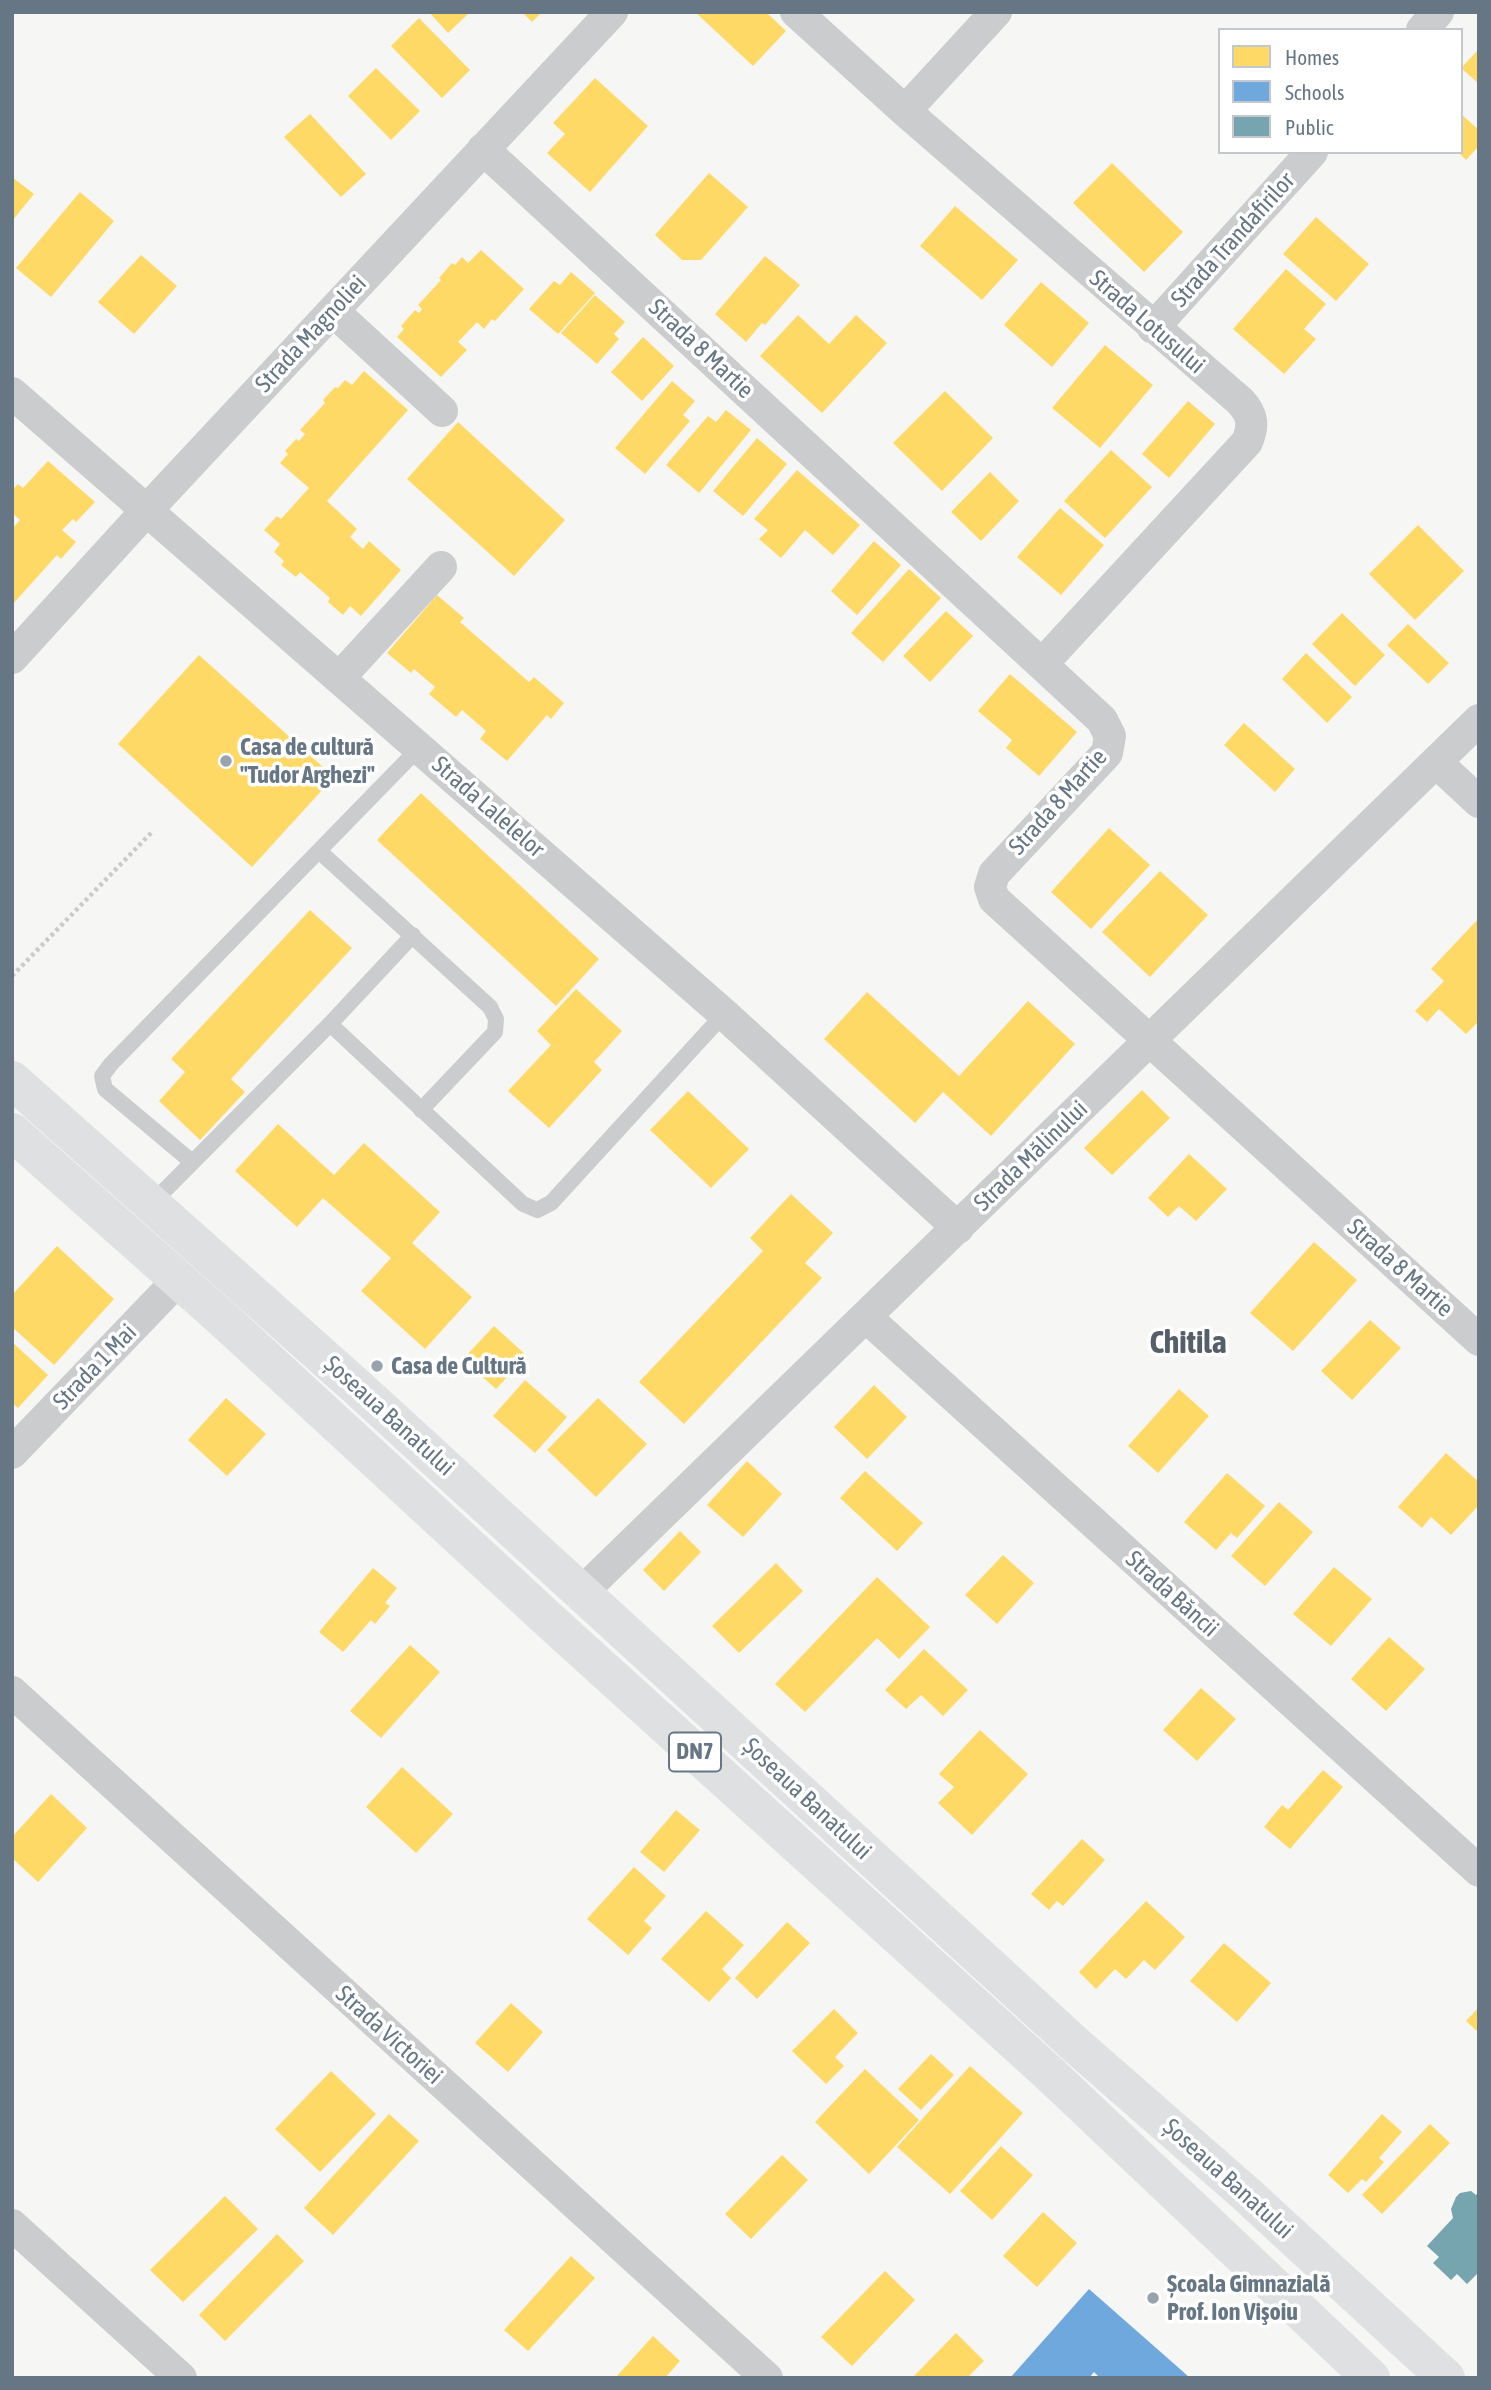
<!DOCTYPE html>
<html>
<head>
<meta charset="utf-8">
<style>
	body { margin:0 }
	#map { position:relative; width:1491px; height:2390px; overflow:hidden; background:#f6f6f5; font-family:"Asap Condensed",sans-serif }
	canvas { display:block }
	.frame { position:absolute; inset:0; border:14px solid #677685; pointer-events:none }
	.legend { position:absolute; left:1218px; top:28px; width:245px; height:126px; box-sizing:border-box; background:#fff; border:2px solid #c2c8ce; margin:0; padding:9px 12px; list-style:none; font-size:21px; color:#677685 }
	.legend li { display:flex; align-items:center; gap:14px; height:35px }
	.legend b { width:35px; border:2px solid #c2c8ce }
</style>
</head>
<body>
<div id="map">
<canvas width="1491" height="2390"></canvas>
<div class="frame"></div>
<ul class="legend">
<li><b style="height:19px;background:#ffd966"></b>Homes</li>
<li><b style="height:19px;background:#6fa8dc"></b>Schools</li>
<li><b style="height:19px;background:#76a5af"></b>Public</li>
</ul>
</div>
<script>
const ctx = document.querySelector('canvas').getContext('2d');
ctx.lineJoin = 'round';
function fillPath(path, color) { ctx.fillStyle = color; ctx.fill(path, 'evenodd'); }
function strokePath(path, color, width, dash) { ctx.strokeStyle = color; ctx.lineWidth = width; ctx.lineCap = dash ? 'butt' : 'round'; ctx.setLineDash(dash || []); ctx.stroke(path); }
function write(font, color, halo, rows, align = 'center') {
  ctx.font = font + ' "Asap Condensed",sans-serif'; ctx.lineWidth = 7; ctx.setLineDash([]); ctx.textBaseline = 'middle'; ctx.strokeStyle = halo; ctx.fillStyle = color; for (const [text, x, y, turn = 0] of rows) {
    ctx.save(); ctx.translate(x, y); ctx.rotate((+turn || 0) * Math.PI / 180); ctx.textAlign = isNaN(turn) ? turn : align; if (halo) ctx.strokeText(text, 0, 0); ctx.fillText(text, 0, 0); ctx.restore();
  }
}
fillPath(new Path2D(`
	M 429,12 L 470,12 L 448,33 Z
	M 522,12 L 542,12 L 532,22 Z
	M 695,12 L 766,12 L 786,31 L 753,66 Z
	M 419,18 L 470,70 L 442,98 L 391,46 Z
	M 1479,49 L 1479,84 L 1461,68 Z
	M 376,68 L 420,111 L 391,140 L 348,96 Z
	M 595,78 L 648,126 L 590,192 L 547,153 L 565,134 L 553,123 Z
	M 310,114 L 366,174 L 341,197 L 284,137 Z
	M 1461,114 L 1479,130 L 1479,146 L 1466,160 L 1458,152 L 1461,152 Z
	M 1112,163 L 1183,232 L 1144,272 L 1073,203 Z
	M 709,173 L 748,207 L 701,260 L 682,260 L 655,235 Z
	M 12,177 L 34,194 L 12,221 Z
	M 80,192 L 114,221 L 51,297 L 16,268 Z
	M 955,206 L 1018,260 L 982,300 L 920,246 Z
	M 1316,217 L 1369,264 L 1336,301 L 1283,254 Z
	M 481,250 L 524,289 L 495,321 L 492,319 L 484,329 L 477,322 L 458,342 L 467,350 L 441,377 L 397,337 L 404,329 L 401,326 L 415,310 L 419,313 L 422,309 L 418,305 L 441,280 L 439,278 L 452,263 L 455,265 L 462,257 L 468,263 Z
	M 141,255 L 177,286 L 134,334 L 98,302 Z
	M 765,256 L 800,285 L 765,325 L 762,323 L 746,342 L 715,314 Z
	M 1286,269 L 1326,304 L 1304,329 L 1316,339 L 1284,374 L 1233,329 Z
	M 571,272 L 595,293 L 558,334 L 529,309 L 554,281 L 560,285 Z
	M 1041,282 L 1089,323 L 1052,367 L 1004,325 Z
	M 595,295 L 625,322 L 614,334 L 619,339 L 597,364 L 561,333 Z
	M 798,315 L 829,344 L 856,315 L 887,343 L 822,413 L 760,356 Z
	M 643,337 L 674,366 L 642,401 L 611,372 Z
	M 1105,345 L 1153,385 L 1100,448 L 1052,408 Z
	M 364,371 L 408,410 L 327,501 L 357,529 L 350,537 L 363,549 L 369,541 L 401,570 L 361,616 L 350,606 L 343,615 L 328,602 L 330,598 L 300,572 L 296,577 L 281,565 L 284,561 L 274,552 L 280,544 L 264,530 L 277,516 L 281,519 L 309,488 L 280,463 L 288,454 L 285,451 L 296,439 L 299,441 L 305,434 L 300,430 L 325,403 L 323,400 L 335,387 L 338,388 L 345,380 L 352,385 Z
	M 672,381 L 695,401 L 683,415 L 690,421 L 645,474 L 615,448 Z
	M 945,391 L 993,438 L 942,491 L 893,443 Z
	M 1188,401 L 1215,424 L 1169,478 L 1142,454 Z
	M 726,410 L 751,430 L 699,493 L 666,465 L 708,416 L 716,422 Z
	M 458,422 L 565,520 L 514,576 L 407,479 Z
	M 757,438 L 787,464 L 743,516 L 713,491 Z
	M 1111,450 L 1152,487 L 1105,538 L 1064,501 Z
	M 48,461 L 95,502 L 76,522 L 73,519 L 62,530 L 76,542 L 61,559 L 57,555 L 12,605 L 12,529 L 20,520 L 12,513 L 12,490 L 18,484 L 23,488 Z
	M 797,470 L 860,525 L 833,555 L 805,530 L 781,558 L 759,539 L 768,530 L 754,519 Z
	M 990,472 L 1019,501 L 981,541 L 951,512 Z
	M 1060,508 L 1104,545 L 1061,595 L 1017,557 Z
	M 1418,525 L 1464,571 L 1415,620 L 1369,574 Z
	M 874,541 L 901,565 L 857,615 L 831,591 Z
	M 909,569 L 941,598 L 883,662 L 851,633 Z
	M 437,595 L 464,618 L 460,622 L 529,682 L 534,677 L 564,703 L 551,719 L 547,715 L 507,761 L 480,739 L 486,731 L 462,710 L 456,717 L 429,694 L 435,687 L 414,669 L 411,673 L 387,653 Z
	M 946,611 L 973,636 L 930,682 L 903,656 Z
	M 1342,613 L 1385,655 L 1355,686 L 1312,644 Z
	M 1408,624 L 1449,663 L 1428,684 L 1387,645 Z
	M 1306,653 L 1352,697 L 1327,723 L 1282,679 Z
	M 199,655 L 334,777 L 252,867 L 118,744 Z
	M 1010,674 L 1077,732 L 1039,776 L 1006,748 L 1012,740 L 978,711 Z
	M 1244,723 L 1295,769 L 1275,792 L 1224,745 Z
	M 421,793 L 599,959 L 556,1006 L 377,840 Z
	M 1109,828 L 1150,865 L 1091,929 L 1051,892 Z
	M 1160,871 L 1208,915 L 1150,977 L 1102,932 Z
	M 310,910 L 352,948 L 231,1079 L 245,1092 L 200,1140 L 159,1101 L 185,1072 L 171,1059 Z
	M 1479,918 L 1479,1021 L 1466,1034 L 1439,1009 L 1427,1022 L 1415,1011 L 1444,981 L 1431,969 Z
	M 576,989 L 622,1031 L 594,1062 L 602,1070 L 549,1128 L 508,1091 L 551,1045 L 537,1031 Z
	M 867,992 L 959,1076 L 1028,1001 L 1075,1044 L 991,1136 L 943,1092 L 915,1123 L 824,1039 Z
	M 1142,1090 L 1170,1118 L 1112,1175 L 1084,1148 Z
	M 688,1091 L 749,1149 L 711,1188 L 650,1130 Z
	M 278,1124 L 334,1175 L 364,1143 L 440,1212 L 412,1243 L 472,1297 L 425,1349 L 361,1291 L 391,1258 L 323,1198 L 297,1227 L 235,1171 Z
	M 1189,1154 L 1227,1189 L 1196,1221 L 1179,1206 L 1168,1217 L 1148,1198 Z
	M 791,1194 L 833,1233 L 805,1263 L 822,1278 L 684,1424 L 639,1382 L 763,1251 L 750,1238 Z
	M 1314,1242 L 1357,1280 L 1293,1351 L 1250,1313 Z
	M 57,1246 L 114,1299 L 54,1365 L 12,1327 L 12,1295 Z
	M 1370,1320 L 1401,1348 L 1352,1400 L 1321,1371 Z
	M 494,1326 L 527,1356 L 496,1389 L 463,1359 Z
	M 12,1342 L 48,1375 L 18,1408 L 12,1403 Z
	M 525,1380 L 567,1417 L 535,1453 L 493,1416 Z
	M 874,1385 L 907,1417 L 867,1459 L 834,1427 Z
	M 1179,1389 L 1209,1416 L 1158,1473 L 1128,1446 Z
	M 226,1398 L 266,1434 L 227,1476 L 188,1440 Z
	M 598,1398 L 647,1444 L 596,1497 L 547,1450 Z
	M 1446,1453 L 1479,1482 L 1479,1505 L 1451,1535 L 1431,1517 L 1422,1528 L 1398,1507 Z
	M 747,1461 L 782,1494 L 743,1537 L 707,1505 Z
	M 865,1471 L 923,1523 L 897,1551 L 840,1498 Z
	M 1227,1473 L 1265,1506 L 1237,1538 L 1231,1533 L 1216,1550 L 1184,1522 Z
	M 1279,1502 L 1313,1532 L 1265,1586 L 1231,1556 Z
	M 680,1531 L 701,1552 L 664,1591 L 643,1570 Z
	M 1003,1555 L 1034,1583 L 997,1624 L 965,1595 Z
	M 776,1563 L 803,1591 L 739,1653 L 712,1626 Z
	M 1334,1567 L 1372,1599 L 1331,1646 L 1293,1614 Z
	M 373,1568 L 397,1588 L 385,1603 L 390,1606 L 375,1624 L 371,1620 L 343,1652 L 319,1632 Z
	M 877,1577 L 930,1627 L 899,1659 L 877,1638 L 805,1712 L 775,1684 Z
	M 1389,1637 L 1425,1669 L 1386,1711 L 1351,1679 Z
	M 410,1645 L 440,1672 L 381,1738 L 350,1711 Z
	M 924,1649 L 968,1690 L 943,1716 L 921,1695 L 906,1709 L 885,1690 Z
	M 1201,1688 L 1236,1719 L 1197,1761 L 1163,1730 Z
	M 980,1730 L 1028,1774 L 972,1835 L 938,1803 L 954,1787 L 939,1774 Z
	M 402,1767 L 453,1814 L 416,1853 L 366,1807 Z
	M 1323,1770 L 1343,1787 L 1290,1849 L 1264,1827 L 1282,1805 L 1288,1810 Z
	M 51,1794 L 87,1828 L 38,1882 L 12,1858 L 12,1837 Z
	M 676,1810 L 700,1830 L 664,1872 L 640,1852 Z
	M 1082,1839 L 1105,1860 L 1063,1906 L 1057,1901 L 1049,1910 L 1031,1894 Z
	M 634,1867 L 666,1896 L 644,1921 L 652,1928 L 628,1955 L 587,1919 Z
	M 1146,1901 L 1185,1937 L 1155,1970 L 1144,1960 L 1126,1979 L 1115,1969 L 1096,1989 L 1079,1972 Z
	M 706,1911 L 744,1945 L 722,1969 L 731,1978 L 709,2002 L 661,1959 Z
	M 787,1922 L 810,1943 L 757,1999 L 735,1978 Z
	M 1224,1943 L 1271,1983 L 1237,2022 L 1190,1981 Z
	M 511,2003 L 543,2032 L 508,2072 L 475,2043 Z
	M 1479,2007 L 1479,2033 L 1466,2021 Z
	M 834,2009 L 858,2033 L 835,2057 L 844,2066 L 826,2084 L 792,2051 Z
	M 931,2054 L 954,2075 L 921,2110 L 898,2089 Z
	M 970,2066 L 1023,2113 L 950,2194 L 897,2147 Z
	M 865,2069 L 919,2120 L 869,2174 L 815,2122 Z
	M 331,2071 L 376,2114 L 320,2172 L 275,2129 Z
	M 389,2114 L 419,2141 L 333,2235 L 304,2208 Z
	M 1382,2114 L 1402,2132 L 1379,2158 L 1384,2162 L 1366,2182 L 1362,2179 L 1348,2193 L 1328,2175 Z
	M 1430,2124 L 1450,2143 L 1382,2214 L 1362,2195 Z
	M 1001,2146 L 1033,2175 L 992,2220 L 960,2191 Z
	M 782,2155 L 808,2180 L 751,2239 L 725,2214 Z
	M 225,2196 L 258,2229 L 183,2302 L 150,2270 Z
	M 1043,2212 L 1077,2243 L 1037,2287 L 1003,2256 Z
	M 277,2234 L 304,2261 L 225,2341 L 199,2315 Z
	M 571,2256 L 595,2278 L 528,2351 L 504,2330 Z
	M 885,2271 L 915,2300 L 852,2366 L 821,2337 Z
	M 956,2333 L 984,2361 L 967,2378 L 912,2378 Z
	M 653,2336 L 680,2361 L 665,2378 L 615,2378 Z`), '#ffd966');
fillPath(new Path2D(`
	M 1089,2289 L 1180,2369 L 1190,2378 L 1100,2378 L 1094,2372 L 1089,2378 L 1010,2378 Z`), '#6fa8dc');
fillPath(new Path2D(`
	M 1471,2191 L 1476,2195 L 1479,2191 L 1479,2272 L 1467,2284 L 1457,2274 L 1451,2280 L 1433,2263 L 1439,2257 L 1427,2246 L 1453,2218 L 1451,2209 L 1456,2197 L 1460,2193 Z`), '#76a5af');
strokePath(new Path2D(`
	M 12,976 L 153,831`), '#c9caca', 4.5, [3.5, 3.5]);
strokePath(new Path2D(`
	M 319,851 L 490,1007 L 496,1019 L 495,1032 L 421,1110
	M 330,1024 L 523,1204 L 537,1210 L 551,1203 L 724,1014
	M 192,1162 L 105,1089 L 102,1076 L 111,1064 L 420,747
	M 151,1204 L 330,1024 L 413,935`), '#cbcccd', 16);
strokePath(new Path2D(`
	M 796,12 L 905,111 L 1240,401 C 1253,415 1254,425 1247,442 L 1043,663
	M 1422,30 L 1438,12
	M 905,111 L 996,12
	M 483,149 L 1102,720 L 1110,736 L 1107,753 L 994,874 L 990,887 L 994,899 L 1479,1340
	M 333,311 L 442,411
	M 1153,328 L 1312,152
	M 12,393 L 724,1014 L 958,1228
	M 12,658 L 147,510 L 612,12
	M 340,677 L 441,567
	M 1436,762 L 1479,802
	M 866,1317 L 1479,1871
	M 12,1453 L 178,1280
	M 582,1592 L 1479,720
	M 12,1692 L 767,2378
	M 12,2225 L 181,2378`), '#cbcccd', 32);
strokePath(new Path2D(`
	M 12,1080 L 358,1388 L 1078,2047 L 1245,2193 L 1446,2378
	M 12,1132 L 225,1321 L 549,1620 L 1052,2076 L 1371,2378`), '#dfe0e1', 38);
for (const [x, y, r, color] of [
	[226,761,7,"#99a3ac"],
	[377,1366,7,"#99a3ac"],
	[1153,2298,7,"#99a3ac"]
]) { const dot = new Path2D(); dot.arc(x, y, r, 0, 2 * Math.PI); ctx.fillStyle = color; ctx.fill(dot); strokePath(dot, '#fff', 2.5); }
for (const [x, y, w] of [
	[695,1752,52]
]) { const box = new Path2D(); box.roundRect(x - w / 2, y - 19.5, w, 39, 5); ctx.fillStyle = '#fff'; ctx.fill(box); strokePath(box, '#677685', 2); }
write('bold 23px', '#677685', null, [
	["DN7",695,1752]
]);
write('24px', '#677685', '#fff', [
	["Strada Trandafirilor",1233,240,-48],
	["Strada Lotusului",1147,322,41],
	["Strada Magnoliei",311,334,-47],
	["Strada 8 Martie",701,349,43],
	["Strada 8 Martie",1058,802,-48],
	["Strada Lalelelor",488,807,41],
	["Strada Mălinului",1031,1156,-44],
	["Strada 8 Martie",1400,1268,42],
	["Strada 1 Mai",95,1367,-46],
	["Șoseaua Banatului",389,1416,42],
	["Strada Băncii",1172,1594,42],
	["Șoseaua Banatului",807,1799,43],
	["Strada Victoriei",389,2035,42],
	["Șoseaua Banatului",1228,2179,42]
]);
write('bold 24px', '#677685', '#fff', [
	["Casa de cultură",240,747],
	["\"Tudor Arghezi\"",240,775],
	["Casa de Cultură",391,1366],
	["Școala Gimnazială",1167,2284],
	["Prof. Ion Vişoiu",1167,2312]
], 'left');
write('bold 32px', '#555f6a', '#fff', [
	["Chitila",1188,1343]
]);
</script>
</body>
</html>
